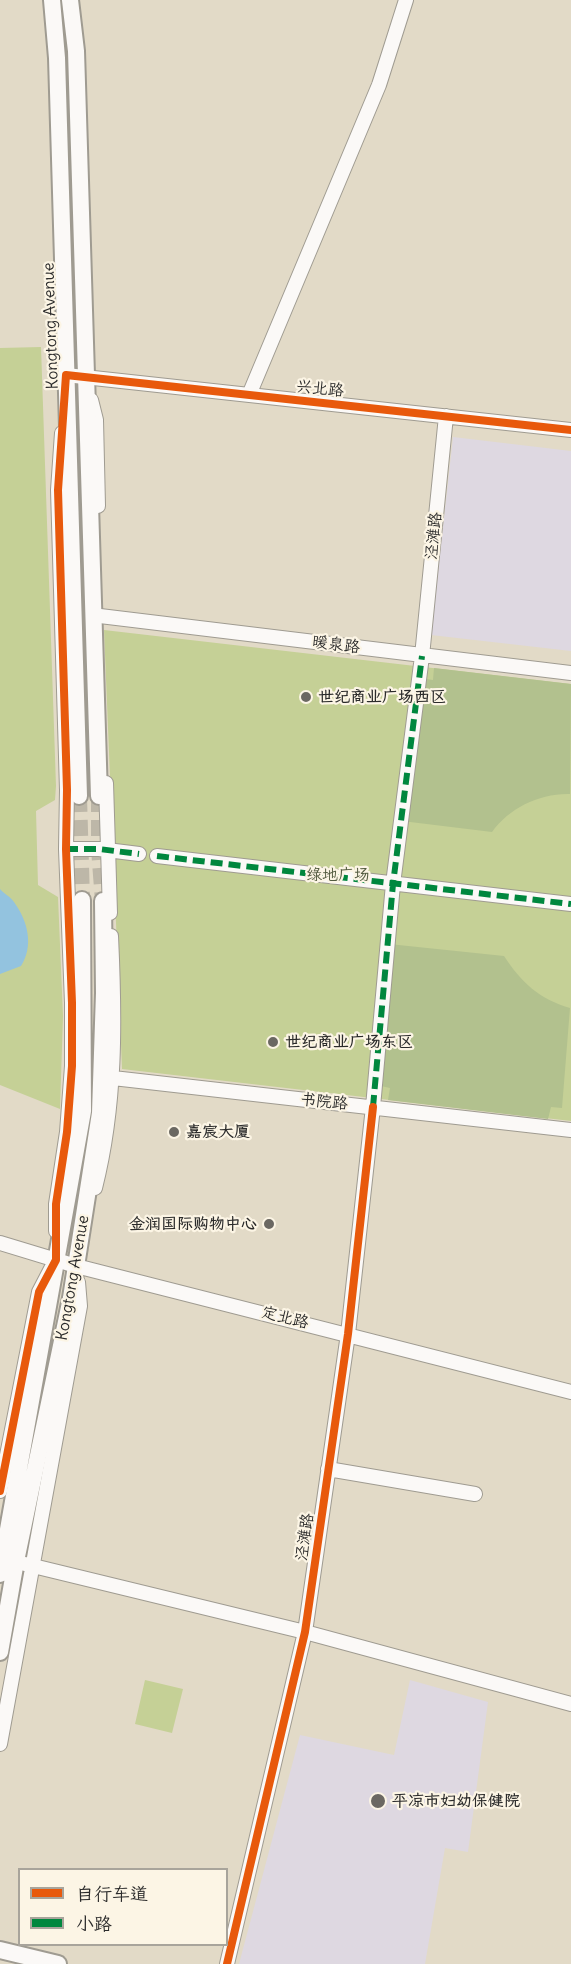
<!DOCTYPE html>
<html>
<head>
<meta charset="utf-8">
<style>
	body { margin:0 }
	#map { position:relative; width:571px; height:1964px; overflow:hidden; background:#e2dac7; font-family:Delius,"LXGW WenKai TC",sans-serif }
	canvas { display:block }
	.legend { position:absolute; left:18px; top:1868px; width:210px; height:78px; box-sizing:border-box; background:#fcf5e5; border:2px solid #a8a49b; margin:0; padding:8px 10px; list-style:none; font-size:18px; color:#2b2b2b }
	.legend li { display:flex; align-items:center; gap:12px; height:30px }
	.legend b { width:30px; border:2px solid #a8a49b }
</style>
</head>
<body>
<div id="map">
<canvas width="571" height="1964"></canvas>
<ul class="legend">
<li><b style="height:8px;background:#e8590c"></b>自行车道</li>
<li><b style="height:8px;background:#00873e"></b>小路</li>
</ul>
</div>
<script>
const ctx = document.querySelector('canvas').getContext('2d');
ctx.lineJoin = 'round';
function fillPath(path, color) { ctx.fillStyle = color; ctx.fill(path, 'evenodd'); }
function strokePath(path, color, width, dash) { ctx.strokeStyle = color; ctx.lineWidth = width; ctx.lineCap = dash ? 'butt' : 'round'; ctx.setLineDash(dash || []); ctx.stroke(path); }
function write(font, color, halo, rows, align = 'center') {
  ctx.font = font + ' Delius,"LXGW WenKai TC",sans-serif'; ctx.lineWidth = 4.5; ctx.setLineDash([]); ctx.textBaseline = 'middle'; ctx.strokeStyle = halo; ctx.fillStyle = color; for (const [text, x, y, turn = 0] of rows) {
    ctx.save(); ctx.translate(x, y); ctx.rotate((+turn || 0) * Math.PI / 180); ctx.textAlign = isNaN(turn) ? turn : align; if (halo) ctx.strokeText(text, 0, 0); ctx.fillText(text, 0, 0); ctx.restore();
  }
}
fillPath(new Path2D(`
	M 453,437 L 571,451 L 571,651 L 431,635 Z
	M 410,1680 L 488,1702 L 468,1852 L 445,1848 L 425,1964 L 239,1964 L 300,1735 L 394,1755 Z`), '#ded8e1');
fillPath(new Path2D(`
	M 41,347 L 56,786 L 55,800 L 36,811 L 38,885 L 58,897 L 63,1016 L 60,1109 L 0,1085 L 0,348 Z
	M 104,630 L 571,684 L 571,1121 L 122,1069 Z
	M 145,1680 L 183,1689 L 172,1733 L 135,1724 Z`), '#c5d096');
fillPath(new Path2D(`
	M 434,668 L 571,684 L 570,794 C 540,793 509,808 492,832 L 402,821 L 419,678 L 433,680 Z
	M 389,944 L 504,956 C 521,982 539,999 570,1008 L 562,1108 L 551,1107 L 548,1119 L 388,1100 L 390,1088 L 381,1086 Z`), '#b2c18e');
fillPath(new Path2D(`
	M 0,889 C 4,894 10,896 14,902 C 28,921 34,946 21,966 L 0,974 Z`), '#93c3df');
strokePath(new Path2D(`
	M 79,796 L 82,900
	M 99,796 L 99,849 L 103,901`), '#bdb7a8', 16, [16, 8]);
const minor = new Path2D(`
	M 65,384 L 66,375 L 571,430
	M 249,395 L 379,85 L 406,0
	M 91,400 L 96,420 L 98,506
	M 100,616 L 571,673
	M 106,783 L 110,913
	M 66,849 L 99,849 L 139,854
	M 157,856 L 571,904
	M 113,1078 L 571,1130
	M 95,1188 C 116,1105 115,1021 111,936
	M 56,1231 L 56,1204 L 67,1132 L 72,1066 L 72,1003 L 66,849 L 67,790 L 58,490 L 62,433
	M 0,1243 L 76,1266 L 571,1392
	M 328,1469 L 475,1494
	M 0,1491 L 39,1292 L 52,1267
	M 25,1564 L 305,1632 L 571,1704
	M 0,1744 L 80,1306 L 78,1282
	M 227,1964 L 305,1632 L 348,1334 L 373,1107 L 393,884 L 422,656 L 446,416`);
const major = new Path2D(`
	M 52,0 L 57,58 L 79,796
	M 70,0 L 76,51 L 99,796
	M 0,1574 L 83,1111 L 82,900
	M 0,1652 L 16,1561 L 71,1298 L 100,1113 L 104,993 L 103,901
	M 0,1950 L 58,1964`);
strokePath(minor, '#9f9b91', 16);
strokePath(major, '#9f9b91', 20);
strokePath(minor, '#fbf9f7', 14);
strokePath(major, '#fbf9f7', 16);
strokePath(new Path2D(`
	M 66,849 L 99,849 L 139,854
	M 157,856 L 571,904
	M 373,1107 L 393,884 L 422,656`), '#00873e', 6, [12, 6]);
strokePath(new Path2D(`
	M 0,1491 L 39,1292 L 56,1260 L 56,1204 L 67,1132 L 72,1066 L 72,1003 L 66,849 L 67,790 L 58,490 L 66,375 L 571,430
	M 227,1964 L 305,1632 L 348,1334 L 373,1107`), '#e8590c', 8);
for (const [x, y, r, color] of [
	[306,697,6,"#6b6862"],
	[273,1042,6,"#6b6862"],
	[174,1132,6,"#6b6862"],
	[269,1224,6,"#6b6862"],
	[378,1801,8,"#6b6862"]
]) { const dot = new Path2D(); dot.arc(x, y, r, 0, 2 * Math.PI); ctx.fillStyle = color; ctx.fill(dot); strokePath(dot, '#fcf5e5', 2); }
write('16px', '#2b2b2b', '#fcf5e5', [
	["Kongtong Avenue",51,326,-92],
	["兴北路",320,389,6],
	["泾滩路",434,536,-84],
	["暖泉路",336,645,7],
	["书院路",324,1102,6],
	["Kongtong Avenue",73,1278,-80],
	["定北路",285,1318,14],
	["泾滩路",305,1537,-82]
]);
write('bold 16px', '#2b2b2b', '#fcf5e5', [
	["世纪商业广场西区",318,697],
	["世纪商业广场东区",285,1042],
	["嘉宸大厦",186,1132],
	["金润国际购物中心",257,1224,"right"],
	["平凉市妇幼保健院",392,1801]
], 'left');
write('16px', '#525a3f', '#fcf5e5', [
	["绿地广场",338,875]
]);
</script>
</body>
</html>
